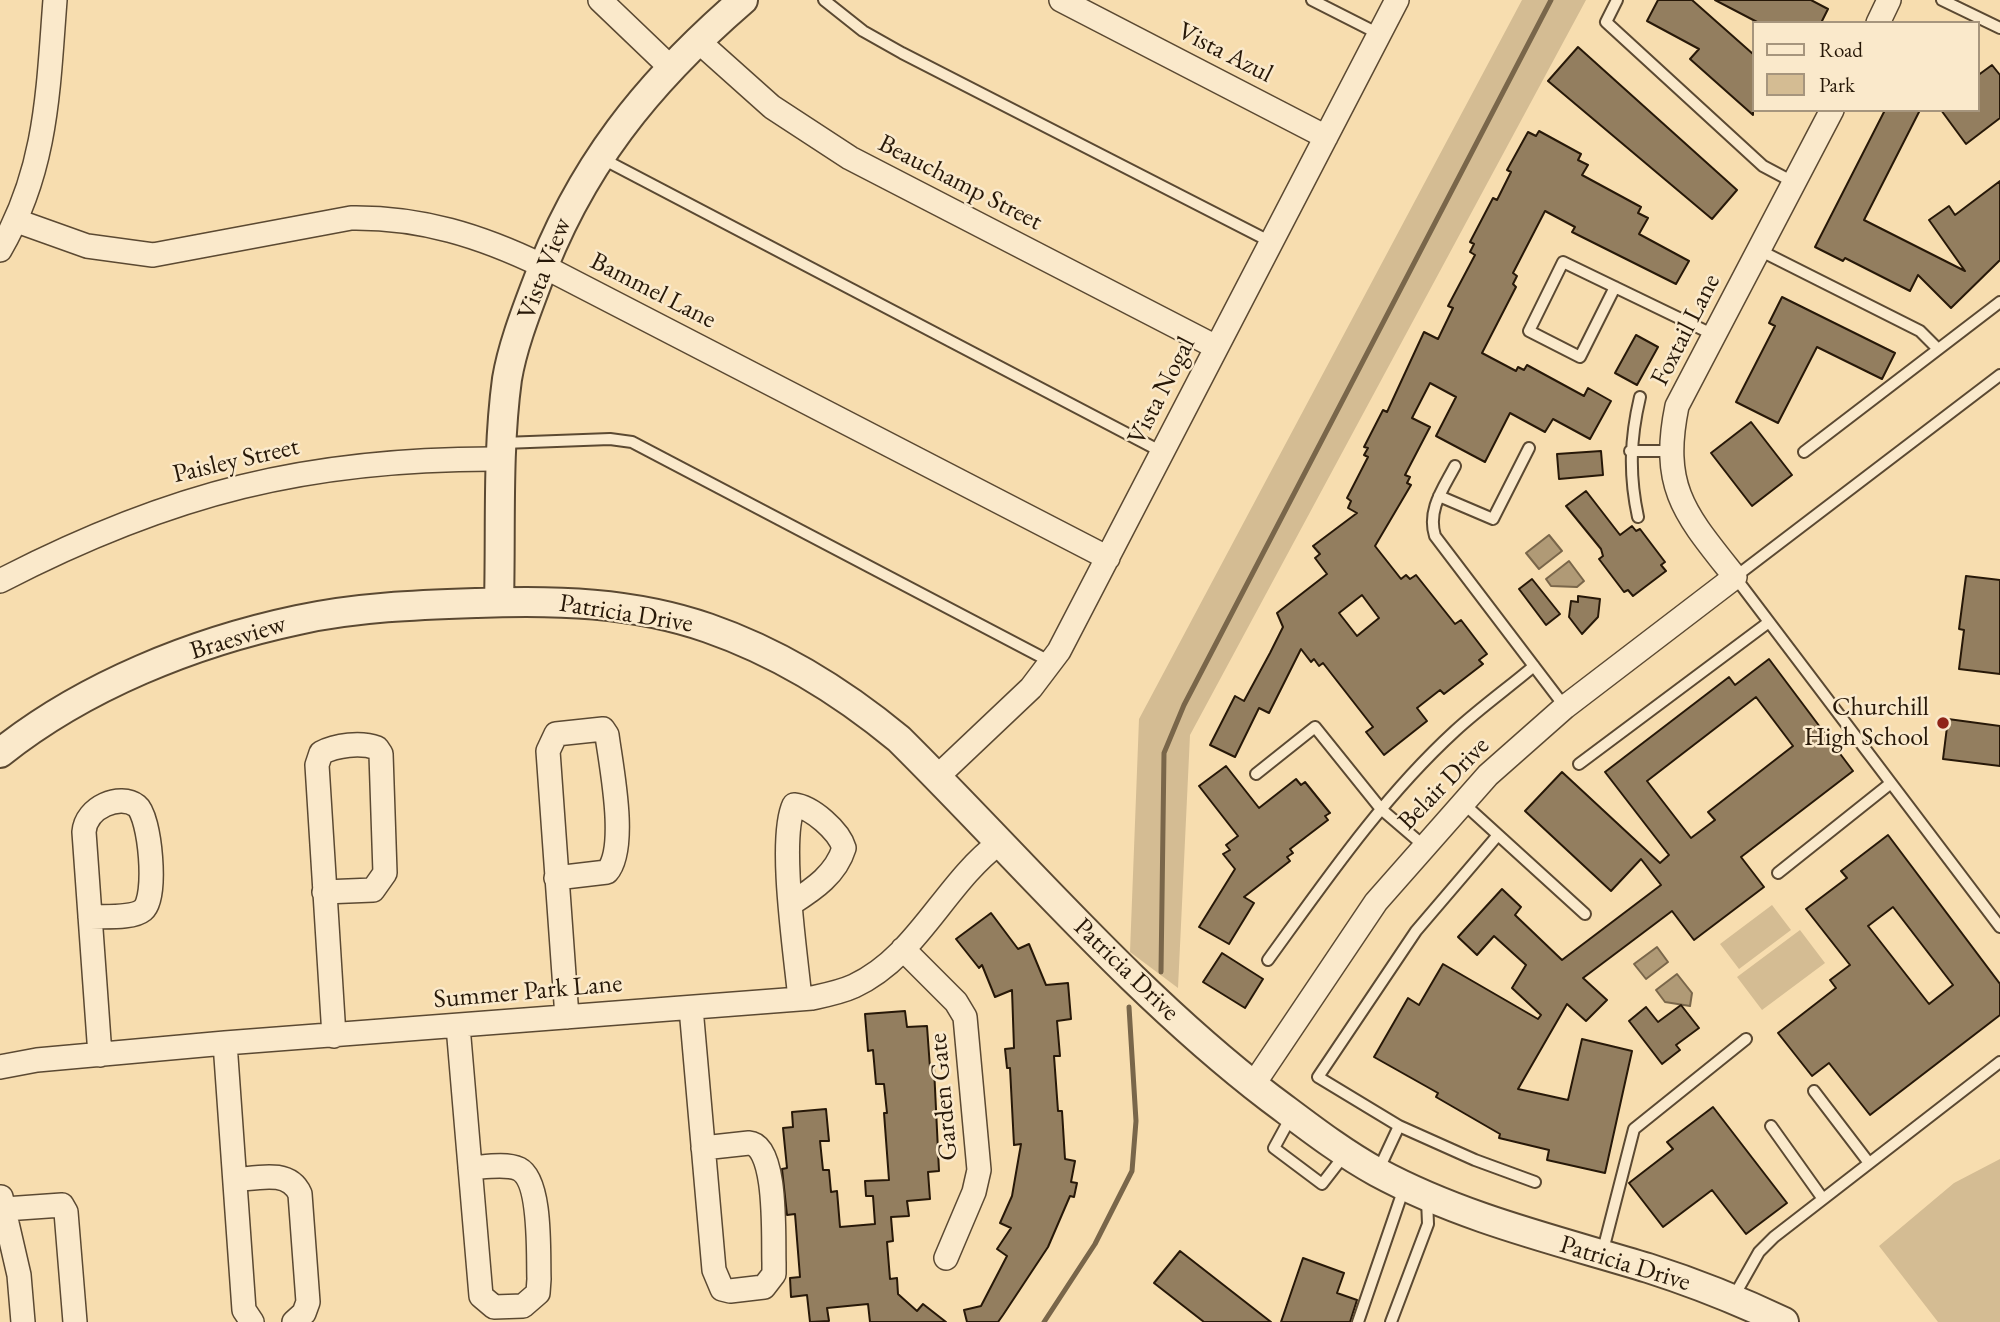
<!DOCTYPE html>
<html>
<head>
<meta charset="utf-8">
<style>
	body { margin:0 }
	#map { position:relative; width:2000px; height:1322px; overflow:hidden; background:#f7ddaf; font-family:"EB Garamond",serif }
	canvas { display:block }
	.legend { position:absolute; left:1752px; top:21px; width:228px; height:91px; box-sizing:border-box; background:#fae9cb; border:2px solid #a6957d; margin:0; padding:9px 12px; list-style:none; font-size:21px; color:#271808 }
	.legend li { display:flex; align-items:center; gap:14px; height:35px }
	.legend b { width:35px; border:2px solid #a6957d }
</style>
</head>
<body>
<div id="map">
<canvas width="2000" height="1322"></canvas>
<ul class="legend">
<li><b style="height:9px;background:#fae9cb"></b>Road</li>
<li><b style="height:19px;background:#d4bc93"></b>Park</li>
</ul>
</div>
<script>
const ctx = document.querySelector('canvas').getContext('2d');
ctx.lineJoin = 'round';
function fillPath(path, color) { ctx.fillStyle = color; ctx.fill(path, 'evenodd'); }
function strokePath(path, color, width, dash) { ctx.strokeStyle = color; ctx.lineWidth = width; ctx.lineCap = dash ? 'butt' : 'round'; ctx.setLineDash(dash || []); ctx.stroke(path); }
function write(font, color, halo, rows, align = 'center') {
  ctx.font = font + ' "EB Garamond",serif'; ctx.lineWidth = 5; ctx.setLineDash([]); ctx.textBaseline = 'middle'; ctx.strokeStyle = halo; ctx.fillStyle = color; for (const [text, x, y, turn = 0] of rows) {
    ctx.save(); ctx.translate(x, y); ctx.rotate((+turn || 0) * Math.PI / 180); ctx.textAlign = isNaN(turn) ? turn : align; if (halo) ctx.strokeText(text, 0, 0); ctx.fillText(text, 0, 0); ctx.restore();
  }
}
fillPath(new Path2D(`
	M 1522,0 L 1586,0 L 1190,735 L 1178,988 L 1130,952 L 1139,719 Z
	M 1772,905 L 1791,930 L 1739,969 L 1720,944 Z
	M 1800,930 L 1825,963 L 1762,1010 L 1737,977 Z
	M 2000,1159 L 2000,1322 L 1938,1322 L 1879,1246 L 1954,1183 Z`), '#d4bc93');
const water = new Path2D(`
	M 1549,535 L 1562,551 L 1539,569 L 1526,553 Z
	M 1569,561 L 1584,581 L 1577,587 L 1551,586 L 1546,579 Z
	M 1657,947 L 1668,962 L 1646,979 L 1634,964 Z
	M 1677,974 L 1692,993 L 1690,1006 L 1665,1002 L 1656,990 Z`);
fillPath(water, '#b09a76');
strokePath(water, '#79664a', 2);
strokePath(new Path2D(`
	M 1161,972 L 1164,753 L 1184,705 L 1551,0
	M 1044,1322 L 1095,1244 L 1132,1171 L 1136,1121 L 1129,1007`), '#79664a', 5);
const building = new Path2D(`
	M 1658,0 L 1692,0 L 1753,54 L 1753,115 L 1690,59 L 1699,49 L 1647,21 Z
	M 1715,0 L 1811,0 L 1828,9 L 1821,23 L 1759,23 Z
	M 1578,47 L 1737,190 L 1712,219 L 1548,81 Z
	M 1992,65 L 2000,75 L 2000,118 L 1966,144 L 1941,110 L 1977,110 L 1977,76 Z
	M 1885,110 L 1920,110 L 1864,220 L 1965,271 L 1929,220 L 1949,206 L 1955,215 L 2000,181 L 2000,260 L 1951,308 L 1918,275 L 1910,291 L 1845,258 L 1843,261 L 1815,247 Z
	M 1539,131 L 1581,154 L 1578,160 L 1588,165 L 1582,175 L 1641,207 L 1638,213 L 1648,218 L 1639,234 L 1689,261 L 1676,284 L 1572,232 L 1575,227 L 1545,211 L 1513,273 L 1517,276 L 1513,284 L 1516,287 L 1482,353 L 1516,371 L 1518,367 L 1524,370 L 1527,365 L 1584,396 L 1588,388 L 1611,401 L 1590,439 L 1553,419 L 1545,432 L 1510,413 L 1485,462 L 1436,436 L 1456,397 L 1430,383 L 1412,418 L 1430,427 L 1405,475 L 1410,477 L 1407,483 L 1411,485 L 1375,546 L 1401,579 L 1406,575 L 1410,579 L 1416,575 L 1455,624 L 1461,620 L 1487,654 L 1479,660 L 1483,664 L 1444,694 L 1440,690 L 1417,708 L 1427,721 L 1384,755 L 1366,732 L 1373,727 L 1323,663 L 1319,666 L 1314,659 L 1311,662 L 1301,649 L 1269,713 L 1259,708 L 1235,757 L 1210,745 L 1235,696 L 1244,701 L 1270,653 L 1283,627 L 1277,613 L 1327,574 L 1315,558 L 1320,554 L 1313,546 L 1357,513 L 1348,508 L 1351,501 L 1347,498 L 1368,457 L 1364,455 L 1368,448 L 1364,447 L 1383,410 L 1387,412 L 1424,332 L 1438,339 L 1453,308 L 1448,306 L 1475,255 L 1470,252 L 1474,244 L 1470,242 L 1493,198 L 1497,200 L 1511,172 L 1507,170 L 1528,132 L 1536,136 ZM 1362,595 L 1379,618 L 1357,636 L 1339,613 Z
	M 1782,297 L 1895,353 L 1882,379 L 1817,347 L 1778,423 L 1736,402 L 1775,326 L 1769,323 Z
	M 1636,335 L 1658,347 L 1637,385 L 1615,373 Z
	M 1751,422 L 1792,475 L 1752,506 L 1711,453 Z
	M 1601,451 L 1603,475 L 1559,479 L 1557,454 Z
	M 1586,491 L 1620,535 L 1632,526 L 1636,531 L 1640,529 L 1665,562 L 1661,565 L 1666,571 L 1633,596 L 1628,590 L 1624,592 L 1599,559 L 1603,556 L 1601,549 L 1566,506 Z
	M 1966,576 L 2000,580 L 2000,674 L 1959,669 L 1964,630 L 1959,629 Z
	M 1532,579 L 1560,614 L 1546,625 L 1519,589 Z
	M 1578,596 L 1600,599 L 1598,617 L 1582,634 L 1569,617 L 1571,601 L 1578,602 Z
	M 1769,659 L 1853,771 L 1741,857 L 1764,887 L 1694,940 L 1672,911 L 1583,978 L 1607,1000 L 1586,1021 L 1567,1004 L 1518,1089 L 1568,1100 L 1582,1039 L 1632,1051 L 1605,1173 L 1547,1160 L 1549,1150 L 1499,1138 L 1500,1134 L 1436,1097 L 1438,1093 L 1374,1057 L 1408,998 L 1419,1005 L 1443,964 L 1538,1019 L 1541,1015 L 1512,988 L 1526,965 L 1494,936 L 1477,955 L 1458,937 L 1502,889 L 1521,907 L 1515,915 L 1562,960 L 1661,885 L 1641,859 L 1611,891 L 1525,811 L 1562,772 L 1660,863 L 1669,855 L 1605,772 L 1729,677 L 1735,685 ZM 1756,697 L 1793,746 L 1708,812 L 1715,820 L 1691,838 L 1647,781 Z
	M 1948,719 L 2000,726 L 2000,766 L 1943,759 Z
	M 1226,766 L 1259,808 L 1296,779 L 1301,785 L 1305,782 L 1330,813 L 1325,816 L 1328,820 L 1290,849 L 1293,853 L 1287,857 L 1290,861 L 1244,897 L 1254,903 L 1229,944 L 1199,927 L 1235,869 L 1223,854 L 1230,850 L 1226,845 L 1238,836 L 1199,786 Z
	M 1888,835 L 2000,984 L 2000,1015 L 1870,1115 L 1829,1063 L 1812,1076 L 1778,1033 L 1836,988 L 1830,980 L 1850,965 L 1806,909 L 1847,878 L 1841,871 ZM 1893,907 L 1953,985 L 1929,1004 L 1868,926 Z
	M 991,913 L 1018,949 L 1029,944 L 1046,985 L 1068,983 L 1071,1019 L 1057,1021 L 1060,1056 L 1054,1056 L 1058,1111 L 1062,1111 L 1065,1159 L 1075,1161 L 1071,1182 L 1077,1183 L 1074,1197 L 1070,1196 L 1048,1247 L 1003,1315 L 998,1322 L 967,1322 L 964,1310 L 981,1306 L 1007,1256 L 997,1249 L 1011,1228 L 1000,1223 L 1012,1196 L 1021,1144 L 1014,1145 L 1010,1068 L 1007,1068 L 1005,1049 L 1014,1048 L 1012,990 L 995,997 L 982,965 L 979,968 L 956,939 Z
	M 1222,953 L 1263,979 L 1245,1008 L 1203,982 Z
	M 1681,1005 L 1699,1028 L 1676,1045 L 1680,1050 L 1662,1064 L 1629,1021 L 1646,1007 L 1658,1022 Z
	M 905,1011 L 907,1027 L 927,1026 L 930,1068 L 934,1068 L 939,1171 L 928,1172 L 930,1199 L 907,1201 L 909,1216 L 891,1217 L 893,1241 L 887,1242 L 890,1279 L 897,1278 L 898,1294 L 917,1311 L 923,1304 L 946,1322 L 870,1322 L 868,1304 L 827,1308 L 829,1321 L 810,1322 L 807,1295 L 791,1297 L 790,1278 L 800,1277 L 795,1214 L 787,1215 L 782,1169 L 787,1168 L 783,1128 L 793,1127 L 792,1112 L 826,1109 L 829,1141 L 820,1141 L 823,1170 L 829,1170 L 831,1192 L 837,1191 L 840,1227 L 875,1224 L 873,1196 L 866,1196 L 865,1181 L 889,1180 L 884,1113 L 887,1113 L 884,1084 L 876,1084 L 873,1050 L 868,1051 L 865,1014 Z
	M 1713,1107 L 1787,1203 L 1746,1234 L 1712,1190 L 1663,1227 L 1629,1183 L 1673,1149 L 1667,1142 Z
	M 1180,1251 L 1271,1322 L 1204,1322 L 1154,1283 Z
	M 1303,1258 L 1344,1273 L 1337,1293 L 1357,1300 L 1350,1322 L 1281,1322 Z`);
fillPath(building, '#937e5f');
strokePath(building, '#271808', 2);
const service = new Path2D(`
	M 824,0 L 863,31 L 902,53 L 1271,242
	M 1312,0 L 1379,34
	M 1617,0 L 1606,22 L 1763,166 L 1795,183
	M 1942,0 L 2000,28
	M 601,158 L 1162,452
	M 1759,250 L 1920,331 L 1938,349
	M 1615,287 L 1580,357 L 1529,331 L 1563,262 L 1714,335
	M 2000,375 L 1735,577 L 2000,927
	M 503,443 L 610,439 L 632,442 L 1051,662
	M 1630,451 L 1670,451
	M 1804,452 L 2000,302
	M 1455,466 C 1443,489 1427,510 1435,536 L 1565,707
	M 1439,496 L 1493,519 L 1529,448
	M 1638,517 C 1629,475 1630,439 1640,397
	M 1579,764 L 1769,622
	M 1256,774 L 1315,727 L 1381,809 L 1423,845
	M 1463,803 L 1585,914
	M 1498,835 L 1416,931 L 1318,1077 L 1399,1126 L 1475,1160 L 1535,1182
	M 1778,873 L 1891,783
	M 1268,960 C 1326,880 1382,798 1455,731 C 1480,708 1508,688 1534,666
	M 1814,1091 L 1869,1163
	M 1292,1115 L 1274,1148 L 1322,1184 L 1346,1153
	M 1771,1126 L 1823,1199
	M 1378,1171 L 1399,1126
	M 1602,1254 L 1634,1129 L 1746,1039
	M 1733,1298 L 1759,1252 L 1774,1237 L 2000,1062
	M 1358,1322 L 1404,1188
	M 1391,1322 L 1428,1224 L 1427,1199`);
const minor = new Path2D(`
	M 600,0 L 670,67
	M 1061,0 L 1326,137
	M 1878,23 L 1889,0
	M 697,40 L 772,107 L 850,158 L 1216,347
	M 17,221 L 87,246 L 153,255 L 351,218 C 421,217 481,236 543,266 L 1108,558
	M 0,250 C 47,169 48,91 55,0
	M 0,581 C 170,493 309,458 500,459
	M 937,777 L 1031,688 L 1059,651 L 1397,0
	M 556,878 L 607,872 C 628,848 611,766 607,735 L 603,729 L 556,734 L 548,751 L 567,1017
	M 324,892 L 373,890 L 385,873 L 381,754 L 377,748 C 361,742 336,745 321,753 L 317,765 L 334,1036
	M 792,903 C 814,889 836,874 844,848 C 839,831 812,807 794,805 C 778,839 796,956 800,999
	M 90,917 C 104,916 132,919 143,910 C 158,898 150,816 137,806 C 120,793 86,807 84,832 L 100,1055
	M 903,949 L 956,1002 L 965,1017 L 979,1170 L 974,1192 L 946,1258
	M 691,1008 L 714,1270 L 722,1289 L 730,1291 L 764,1287 L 774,1274 L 774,1263 C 773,1239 778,1145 749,1143 L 703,1148
	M 458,1026 L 481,1296 L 494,1307 L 523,1306 L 538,1293 L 539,1279 C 538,1255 542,1181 519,1169 C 506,1163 485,1167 470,1168
	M 225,1043 L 244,1310 L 252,1322
	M 0,1067 L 37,1060 L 225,1043 L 812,998 C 826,995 841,992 854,986 C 917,957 945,883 999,843
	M 1253,1085 L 1376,902 L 1488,775 L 1565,707 L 1735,577 C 1686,515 1660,489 1677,406 L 1832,110
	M 235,1180 C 258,1178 289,1169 300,1194 L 308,1302 L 304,1313 L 294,1322
	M 1,1197 L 19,1275 L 23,1322
	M 5,1209 L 62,1205 L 66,1212 L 75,1322`);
const tertiary = new Path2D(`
	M 499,602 C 501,528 497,453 507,379 C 512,349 524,317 535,288 C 579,167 647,83 743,0
	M 0,753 C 84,686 194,642 298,620 C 357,607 418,605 477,603 C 555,600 633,602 708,628 C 780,653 841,691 899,739 C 1021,860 1133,993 1270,1098 C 1305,1124 1339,1151 1377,1172 C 1462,1218 1556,1240 1648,1268 C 1695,1283 1740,1301 1784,1322`);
strokePath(service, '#5b4932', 14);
strokePath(minor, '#5b4932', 26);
strokePath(tertiary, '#5b4932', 32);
strokePath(service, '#fae9cb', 10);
strokePath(minor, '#fae9cb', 23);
strokePath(tertiary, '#fae9cb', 28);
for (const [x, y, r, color] of [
	[1943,723,7,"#8f2418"]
]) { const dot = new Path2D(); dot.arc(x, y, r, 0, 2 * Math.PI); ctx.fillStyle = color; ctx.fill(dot); strokePath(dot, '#fae9cb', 2.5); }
write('26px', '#271808', '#fae9cb', [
	["Vista Azul",1225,53,27],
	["Beauchamp Street",960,183,27],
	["Vista View",545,269,-69],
	["Bammel Lane",653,291,27],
	["Foxtail Lane",1686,330,-63],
	["Vista Nogal",1162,391,-63],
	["Paisley Street",236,461,-13],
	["Patricia Drive",626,614,9],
	["Braesview",238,638,-17],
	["Belair Drive",1444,784,-46],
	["Patricia Drive",1126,970,44],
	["Summer Park Lane",528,992,-5],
	["Garden Gate",944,1097,-95],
	["Patricia Drive",1625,1264,17]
]);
write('26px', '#271808', '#fae9cb', [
	["Churchill",1929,708],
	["High School",1929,738]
], 'right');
</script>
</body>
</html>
